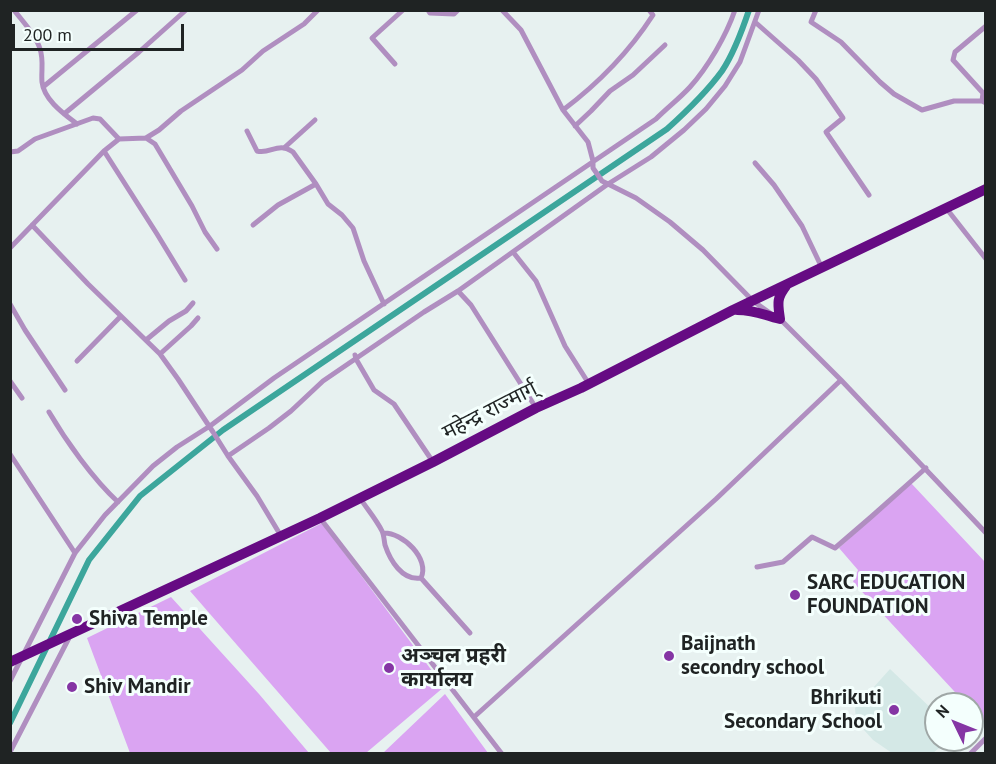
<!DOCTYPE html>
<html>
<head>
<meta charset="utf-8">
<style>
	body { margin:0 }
	#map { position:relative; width:996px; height:764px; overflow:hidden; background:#e7f1f0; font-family:"PT Sans",sans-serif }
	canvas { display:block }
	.frame { position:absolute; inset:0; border:12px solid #1f2323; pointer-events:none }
	.north { position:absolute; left:924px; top:692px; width:60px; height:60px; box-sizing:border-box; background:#f4fffd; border:2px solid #9fa7a6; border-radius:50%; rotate:313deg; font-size:16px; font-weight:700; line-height:24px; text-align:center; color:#1f2323 }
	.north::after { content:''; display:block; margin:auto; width:21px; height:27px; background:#8535a4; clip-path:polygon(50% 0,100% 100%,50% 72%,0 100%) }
	.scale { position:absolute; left:12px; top:24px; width:172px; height:27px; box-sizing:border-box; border:3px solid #1f2323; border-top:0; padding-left:8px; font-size:18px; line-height:21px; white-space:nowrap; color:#1f2323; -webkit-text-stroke:4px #f4fffd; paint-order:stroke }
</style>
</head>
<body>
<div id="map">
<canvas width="996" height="764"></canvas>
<div class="frame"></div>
<div class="north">N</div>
<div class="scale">200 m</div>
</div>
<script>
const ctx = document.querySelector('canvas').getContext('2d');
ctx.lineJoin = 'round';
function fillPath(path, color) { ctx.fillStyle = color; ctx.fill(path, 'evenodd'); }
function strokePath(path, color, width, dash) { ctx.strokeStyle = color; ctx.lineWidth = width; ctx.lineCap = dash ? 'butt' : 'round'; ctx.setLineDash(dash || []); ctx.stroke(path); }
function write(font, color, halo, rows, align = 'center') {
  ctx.font = font + ' "PT Sans","Noto Sans Devanagari",sans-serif'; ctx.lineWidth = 6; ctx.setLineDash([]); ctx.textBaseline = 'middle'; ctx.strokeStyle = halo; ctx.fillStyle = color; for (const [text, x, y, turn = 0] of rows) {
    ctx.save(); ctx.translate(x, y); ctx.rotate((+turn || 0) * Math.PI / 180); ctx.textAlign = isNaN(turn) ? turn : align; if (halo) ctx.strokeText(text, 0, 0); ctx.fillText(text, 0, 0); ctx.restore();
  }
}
fillPath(new Path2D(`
	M 890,669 L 936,713 L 936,740 L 949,740 L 933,753 L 892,753 L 873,740 L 856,721 L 855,708 Z`), '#d4e8e6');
fillPath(new Path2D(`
	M 911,483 L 985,562 L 985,720 L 982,721 L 972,711 L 972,704 L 966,704 L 853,582 L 858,570 L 839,548 Z
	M 322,523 L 444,687 L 366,753 L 331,753 L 190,591 Z
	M 171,597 L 259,694 L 309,753 L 130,753 L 87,638 Z
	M 445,694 L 488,753 L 383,753 Z`), '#daa4f2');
strokePath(new Path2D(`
	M 10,723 L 89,560 L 140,496 L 223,430 L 667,129 C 687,111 706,93 722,71 C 734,53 742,31 749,10`), '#3ca69c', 6);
strokePath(new Path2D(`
	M 14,10 C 23,22 36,35 40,49 C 44,60 41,71 42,82 C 44,100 64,114 77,124
	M 428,10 L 430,13 L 454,14 L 458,10
	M 502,10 L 521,30 L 563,110 L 588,142 L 593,161 L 593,168 L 602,181 L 636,198 L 670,222 L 703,250 L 753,301 L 770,313
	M 816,10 L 811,22 L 841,42 L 880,82 L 894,94 L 922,110 L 954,101 L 982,101 L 986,103
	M 755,22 L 798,60 L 816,79 L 843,118 L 826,132 L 869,195
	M 395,64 L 372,38 L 403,10
	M 43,87 L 137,10
	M 982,101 L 983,93 L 953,60 L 955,52 L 986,26
	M 563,110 C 599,83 629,52 653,15 L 649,10
	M 64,114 L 139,52 L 186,10
	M 575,126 L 591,111 L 610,91 L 633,75 L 665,45
	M 247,131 L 257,151 C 270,155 278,141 293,152 L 316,184 L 328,204 L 342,215 L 353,228 L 364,261 L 384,304
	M 146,138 L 155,144 L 192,206 L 205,232 L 217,249
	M 284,148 L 315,120
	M 104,151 L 157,234 L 185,280
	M 10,152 L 18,151 L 35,139 L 93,118 L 100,119 L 119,139 L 146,138 L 159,130 L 181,111 L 242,70 L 263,51 L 304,24 L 318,10
	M 755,163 L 774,185 L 802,226 L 822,268
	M 946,208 L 986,259
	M 32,225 L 88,284 L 160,354 L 178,379 L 213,432 L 228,456 L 257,496 L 281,536
	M 253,225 L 278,205 L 316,184
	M 10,248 L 104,151 L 119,139
	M 513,252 L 536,281 L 565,346 L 589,384
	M 458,291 L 471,305 L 536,408
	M 10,304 L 25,330 L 65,390
	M 780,319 L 841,380 L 986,533
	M 146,340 L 169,321 L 186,311 L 193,303
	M 160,354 L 191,326 L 198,318
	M 355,355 L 356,359 L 374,390 L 394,404 L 433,462
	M 77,361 L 121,316
	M 10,381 L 22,398
	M 49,412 C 66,441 93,479 118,502
	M 10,454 L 75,553
	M 228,456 L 269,428 L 291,411 L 323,381 L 424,312 L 458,291 L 608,184 L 651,157 L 684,130 L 706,109 L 725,86 L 740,62 L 759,10
	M 360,498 C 367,509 376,519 382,531 C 384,535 384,540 385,545 C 390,560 402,581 421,578 L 470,633
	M 320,518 L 502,754
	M 383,533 C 403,532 430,559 421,578
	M 757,567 L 783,562 L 812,537 L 835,548 L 871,517 L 926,468
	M 10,681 L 75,553 L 105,515 L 153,466 L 177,447 L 210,426 L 274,378 L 656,119 C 667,108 680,98 690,87 C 708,67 726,36 735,10
	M 474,717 L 716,499 L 841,380
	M 10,752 L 70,636
	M 970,754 L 986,738`), '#b08ec0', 5);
strokePath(new Path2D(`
	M 737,310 C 756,310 763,315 780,319 C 778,304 776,299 786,286
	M 10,662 L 320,518 L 433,462 L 536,408 L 581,388 L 733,310 L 986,189`), '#660b83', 10);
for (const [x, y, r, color] of [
	[795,595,6,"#8535a4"],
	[77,619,6,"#8535a4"],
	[669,656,6,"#8535a4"],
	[389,668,6,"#8535a4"],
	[72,687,6,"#8535a4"],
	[894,710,6,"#8535a4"]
]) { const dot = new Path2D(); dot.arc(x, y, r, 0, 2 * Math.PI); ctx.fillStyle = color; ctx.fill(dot); strokePath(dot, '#f4fffd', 2); }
write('21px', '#1f2323', '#f4fffd', [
	["महेन्द्र राज्मार्ग्",490,411,-27]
]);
write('bold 21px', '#1f2323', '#f4fffd', [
	["SARC EDUCATION",807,583],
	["FOUNDATION",807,607],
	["Shiva Temple",89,619],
	["Baijnath",681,644],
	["secondry school",681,668],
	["अञ्चल प्रहरी",401,656],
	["कार्यालय",401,680],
	["Shiv Mandir",84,687],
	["Bhrikuti",882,698,"right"],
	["Secondary School",882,722,"right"]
], 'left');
</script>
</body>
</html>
